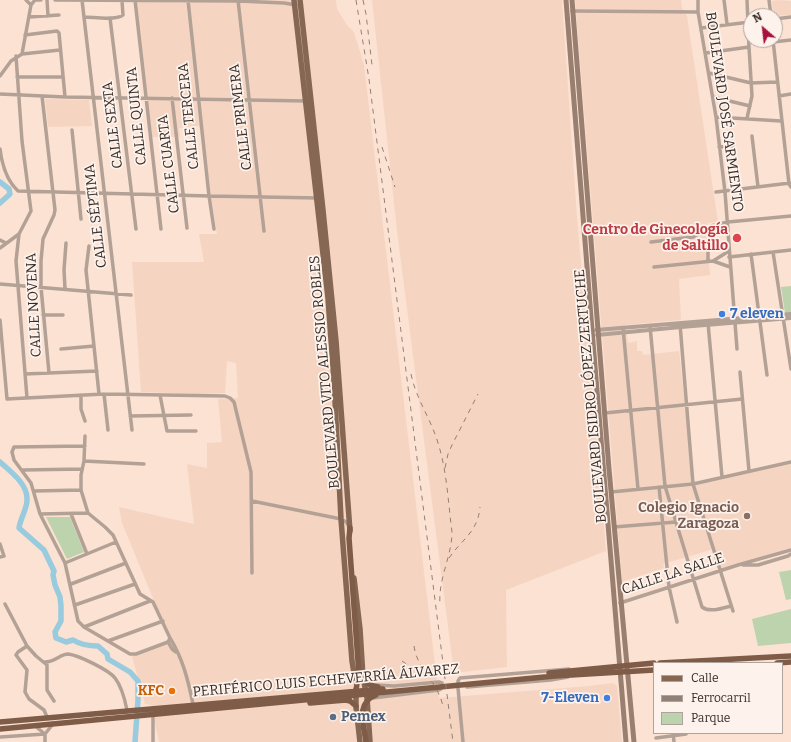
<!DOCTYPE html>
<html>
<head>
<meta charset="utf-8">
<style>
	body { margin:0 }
	#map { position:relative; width:791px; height:742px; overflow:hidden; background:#fce2d3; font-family:Bitter,serif }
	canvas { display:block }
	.legend { position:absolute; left:653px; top:662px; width:130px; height:72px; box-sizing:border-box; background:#fdf2ec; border:1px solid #aea39d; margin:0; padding:5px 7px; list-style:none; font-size:12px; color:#372d27 }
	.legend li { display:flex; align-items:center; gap:8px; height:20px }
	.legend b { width:20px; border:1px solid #aea39d }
	.north { position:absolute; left:743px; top:8px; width:40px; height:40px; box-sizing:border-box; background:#fdf2ec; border:1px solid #aea39d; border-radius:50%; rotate:332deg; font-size:11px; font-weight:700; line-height:16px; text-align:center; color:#372d27 }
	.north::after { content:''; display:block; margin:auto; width:14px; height:18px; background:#a8113e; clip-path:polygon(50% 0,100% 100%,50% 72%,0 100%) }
</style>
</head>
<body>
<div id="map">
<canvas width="791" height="742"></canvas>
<ul class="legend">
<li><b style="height:5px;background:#866753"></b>Calle</li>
<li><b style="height:5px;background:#918075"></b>Ferrocarril</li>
<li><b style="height:11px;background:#bdd3ad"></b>Parque</li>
</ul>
<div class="north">N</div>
</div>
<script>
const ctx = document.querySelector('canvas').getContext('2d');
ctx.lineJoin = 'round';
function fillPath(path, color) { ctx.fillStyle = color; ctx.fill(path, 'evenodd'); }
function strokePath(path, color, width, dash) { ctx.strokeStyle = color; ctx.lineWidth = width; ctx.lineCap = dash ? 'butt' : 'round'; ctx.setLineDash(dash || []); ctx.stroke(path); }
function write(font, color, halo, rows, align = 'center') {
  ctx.font = font + ' Bitter,serif'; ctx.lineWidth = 3.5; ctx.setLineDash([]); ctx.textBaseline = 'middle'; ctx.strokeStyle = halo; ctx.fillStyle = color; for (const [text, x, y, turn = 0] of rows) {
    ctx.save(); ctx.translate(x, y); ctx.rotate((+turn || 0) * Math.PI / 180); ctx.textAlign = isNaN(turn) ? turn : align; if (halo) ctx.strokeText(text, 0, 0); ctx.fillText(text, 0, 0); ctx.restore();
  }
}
fillPath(new Path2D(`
	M 191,0 L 336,0 L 337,9 L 347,25 L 354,32 L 364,65 L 439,698 L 589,686 L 613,683 L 617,686 L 622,742 L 159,742 L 151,705 L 145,704 L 132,656 L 171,642 L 122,523 L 119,507 L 194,524 L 187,464 L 207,468 L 207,443 L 222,442 L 218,399 L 238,398 L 236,363 L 227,361 L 225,393 L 199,394 L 141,392 L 132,262 L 204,262 L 199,234 L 217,234 L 199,126 L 179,128 L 180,137 L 152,137 L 136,1 L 191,3 Z
	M 372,0 L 562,0 L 577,217 L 606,551 L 506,590 L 507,667 L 454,673 L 397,231 Z
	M 575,0 L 681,0 L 682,8 L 687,16 L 718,222 L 708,223 L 706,230 L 710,275 L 679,279 L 681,320 L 626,325 L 628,343 L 637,341 L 637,351 L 642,351 L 643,355 L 679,351 L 694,483 L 791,462 L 791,548 L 721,569 L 714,549 L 663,564 L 664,568 L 622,582 Z
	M 779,0 L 791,1 L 791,15 L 773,16 L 772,1 Z
	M 45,99 L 89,100 L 92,126 L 48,127 Z`), '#f5d5c2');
fillPath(new Path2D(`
	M 791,286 L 791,313 L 785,313 L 781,287 Z
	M 46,517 L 70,517 L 84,552 L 67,559 Z
	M 791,570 L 791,599 L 786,600 L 779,572 Z
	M 791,609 L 791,643 L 758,646 L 752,619 Z`), '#bdd3ad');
strokePath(new Path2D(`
	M 0,182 L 9,189 L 10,194 L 0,203
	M 0,462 C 10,471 28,484 27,500 C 27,509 20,519 19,528 L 44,550 L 54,571 L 53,575 L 55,585 L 60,597 L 61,606 L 61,621 L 55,632 L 56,638 L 66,642 L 73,640 C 81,645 89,646 98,646 L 107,654 L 108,659 L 130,672 L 138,681 L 138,700 L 135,742`), '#99cbde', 5.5);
strokePath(new Path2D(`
	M 26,0 L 31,5
	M 47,0 L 48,16
	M 55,0 L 239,1 L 284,3 L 296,5
	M 82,0 L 132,430
	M 135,0 L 161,229
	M 188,0 L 209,196 L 214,229
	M 238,0 L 264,231
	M 698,0 L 698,12 L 716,117 L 725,192 L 737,349
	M 724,0 L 727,24
	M 747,0 L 749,47 L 752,96 L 747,118
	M 769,0 L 771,16
	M 572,11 L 698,12
	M 29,17 L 59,15
	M 84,17 C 94,17 116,21 123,15 L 122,1
	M 110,18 L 136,229
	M 775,19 L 791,17
	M 701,28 L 750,22
	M 25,35 L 57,31 L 59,33 L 65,97
	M 773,40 L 789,184 L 791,187
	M 773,42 L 791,40
	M 706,53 L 749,47
	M 22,54 L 31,5 L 35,0 L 41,0
	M 709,73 L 751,83 L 777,82
	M 0,76 L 11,61 L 22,54 L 60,50
	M 17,77 L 63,77
	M 0,94 L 65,97 L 307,101
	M 42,96 L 55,210 L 54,215 L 43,239 L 41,261 L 41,287 L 49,373
	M 779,96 L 791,94
	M 713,97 L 750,106
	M 172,98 L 187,228
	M 716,117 L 781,121
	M 72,130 L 81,219
	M 752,136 L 758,187
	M 719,147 L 733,146
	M 0,149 C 2,165 6,180 18,191 L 209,196 L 318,198
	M 716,192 L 790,183
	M 708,228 L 728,227
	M 19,234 L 16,261 L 27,398
	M 0,240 L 6,243
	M 651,242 L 693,237 L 711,226 L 728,222 L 791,216
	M 89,246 L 86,270 L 99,394
	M 0,248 L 19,234 L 31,211 L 22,141 L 16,56
	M 708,252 L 708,261
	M 773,252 L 791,369
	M 751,254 L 767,375
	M 729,257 L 791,250
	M 713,261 L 729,251
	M 654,267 L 713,261 L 730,267
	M 0,284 L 131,295
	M 65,289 L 64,270 L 66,243
	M 43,315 L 63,315
	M 0,320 L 7,399 L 104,394 L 225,396 L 230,398 L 234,402 L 251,472 L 252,573
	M 708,323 L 722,477
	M 680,324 L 693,484 L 733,611
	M 650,326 L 665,486 L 702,607 C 710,613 723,608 731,606
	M 623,328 L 638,489
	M 61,349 L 94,346
	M 740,372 L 749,471
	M 25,374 L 97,371
	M 104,394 L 108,430
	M 81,395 L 81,409 L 85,421
	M 160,395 L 167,431 L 196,431
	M 605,413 L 742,399
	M 130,416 L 191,415
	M 85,436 L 84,461 L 81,475 L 81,490 L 88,513 L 105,527 L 113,535 L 140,594 L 153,602 L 170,638 L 168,642
	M 85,446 L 14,447 L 12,452 L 14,460 L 31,483 L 40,514 L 65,563 L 78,621 L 84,627 L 130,654 L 136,654 L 168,642
	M 84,461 L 144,464
	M 23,470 L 82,469
	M 659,487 L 669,587 L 677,622
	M 34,491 L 81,490
	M 611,492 L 693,484 L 791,462
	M 252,501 L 341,519 L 346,522 L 349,526
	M 40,514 L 88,513
	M 71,514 L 87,554
	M 614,527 L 676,522
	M 0,544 L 4,556 L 0,557
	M 65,563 L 116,542
	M 743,565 L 758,565 L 788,556 L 791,554
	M 71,584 L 126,563
	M 620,603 L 738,565 L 791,550
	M 5,604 L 27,646 L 36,656 L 47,665 L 47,690 L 54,701
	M 75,605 L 135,584
	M 84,627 L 150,601
	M 170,638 C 183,659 188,680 193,704
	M 108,641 L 163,621
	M 168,642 L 172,649 L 176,652
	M 27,646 L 18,652 L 16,655 L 27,670 L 25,692 L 29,699 L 44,710 L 47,717
	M 45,662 C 56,662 60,654 68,654 C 78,655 109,670 115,678 C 122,687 125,700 127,710
	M 458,686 L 458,681 L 460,678 L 569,669
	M 467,687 L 551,680 L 568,677
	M 458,688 L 463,742
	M 373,698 L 439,690 L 441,689 L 442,683 L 439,682 L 394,686 L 376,685
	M 153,714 L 153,742
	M 35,726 L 45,734
	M 673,733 L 674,742
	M 0,737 L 45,734
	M 656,738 L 686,734
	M 45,742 L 45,734 L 53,724`), '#b3a196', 3.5);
strokePath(new Path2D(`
	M 596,330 L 791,314
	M 597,335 L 681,327 L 791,318`), '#b3a196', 4);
strokePath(new Path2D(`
	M 566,0 L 592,330 L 626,742
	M 572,0 L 609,469 L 634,742`), '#997f6f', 5);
strokePath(new Path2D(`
	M 294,0 L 328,298 L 334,381 L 341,519 L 352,661 L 355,679
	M 300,0 L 323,210 L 336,341 L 350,531
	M 354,578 L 360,629 L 363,677 L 367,698 L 370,742
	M 356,691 L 356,707 L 360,742`), '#866753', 5.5);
strokePath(new Path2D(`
	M 350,528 L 349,538 L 359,675 C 363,683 369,685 378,687
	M 660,663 L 791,656
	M 777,663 L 791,662
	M 549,673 L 654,663
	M 346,700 C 358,691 358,687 356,673
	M 310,703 L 346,700 L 350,701 L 356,706
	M 0,722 L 383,689
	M 0,729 L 555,676 L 654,670
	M 366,742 C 364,725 355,703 376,695`), '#7e5c47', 5.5);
strokePath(new Path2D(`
	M 356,0 L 369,79 L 453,742
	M 363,0 L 366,14 L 372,65
	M 382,147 L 395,187
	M 411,374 C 416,399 431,419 438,443 C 447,471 448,502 452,532 C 452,556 438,579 440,604
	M 445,468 L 448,454 L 452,445 L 478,394
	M 449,558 C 462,539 478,532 480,507
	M 414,646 C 417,670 439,683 443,707
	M 402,661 L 427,678`), '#918075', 1, [5, 5]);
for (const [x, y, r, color] of [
	[737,238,5,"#e0444e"],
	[722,314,4,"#3f7fe0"],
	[747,516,4,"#8d6e63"],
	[172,691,4,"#e8710a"],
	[607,698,4,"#3f7fe0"],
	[333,717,4,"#5c6f8a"]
]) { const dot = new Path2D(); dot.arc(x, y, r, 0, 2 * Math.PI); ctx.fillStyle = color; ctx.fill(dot); strokePath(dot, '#fdf2ec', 1.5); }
write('14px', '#372d27', '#fdf2ec', [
	["BOULEVARD JOSÉ SARMIENTO",724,112,82],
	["CALLE QUINTA",137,116,-96],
	["CALLE TERCERA",189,116,-96],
	["CALLE PRIMERA",241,117,-97],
	["CALLE SEXTA",113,125,-97],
	["CALLE CUARTA",169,164,-97],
	["CALLE SÉPTIMA",96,216,-97],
	["CALLE NOVENA",34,305,-93],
	["BOULEVARD VITO ALESSIO ROBLES",325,372,-95],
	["BOULEVARD ISIDRO LÓPEZ ZERTUCHE",591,396,-95],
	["CALLE LA SALLE",673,574,-18],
	["PERIFÉRICO LUIS ECHEVERRÍA ÁLVAREZ",326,681,-5]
]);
write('bold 14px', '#be3a42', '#fdf2ec', [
	["Centro de Ginecología",728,230],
	["de Saltillo",728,246]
], 'right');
write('bold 14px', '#366cbe', '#fdf2ec', [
	["7 eleven",730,314],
	["7-Eleven",599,698,"right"]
], 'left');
write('bold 14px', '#785e54', '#fdf2ec', [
	["Colegio Ignacio",739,508],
	["Zaragoza",739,524]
], 'right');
write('bold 14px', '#c56008', '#fdf2ec', [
	["KFC",164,691]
], 'right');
write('bold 14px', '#4e5e75', '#fdf2ec', [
	["Pemex",341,717]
], 'left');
</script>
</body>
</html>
